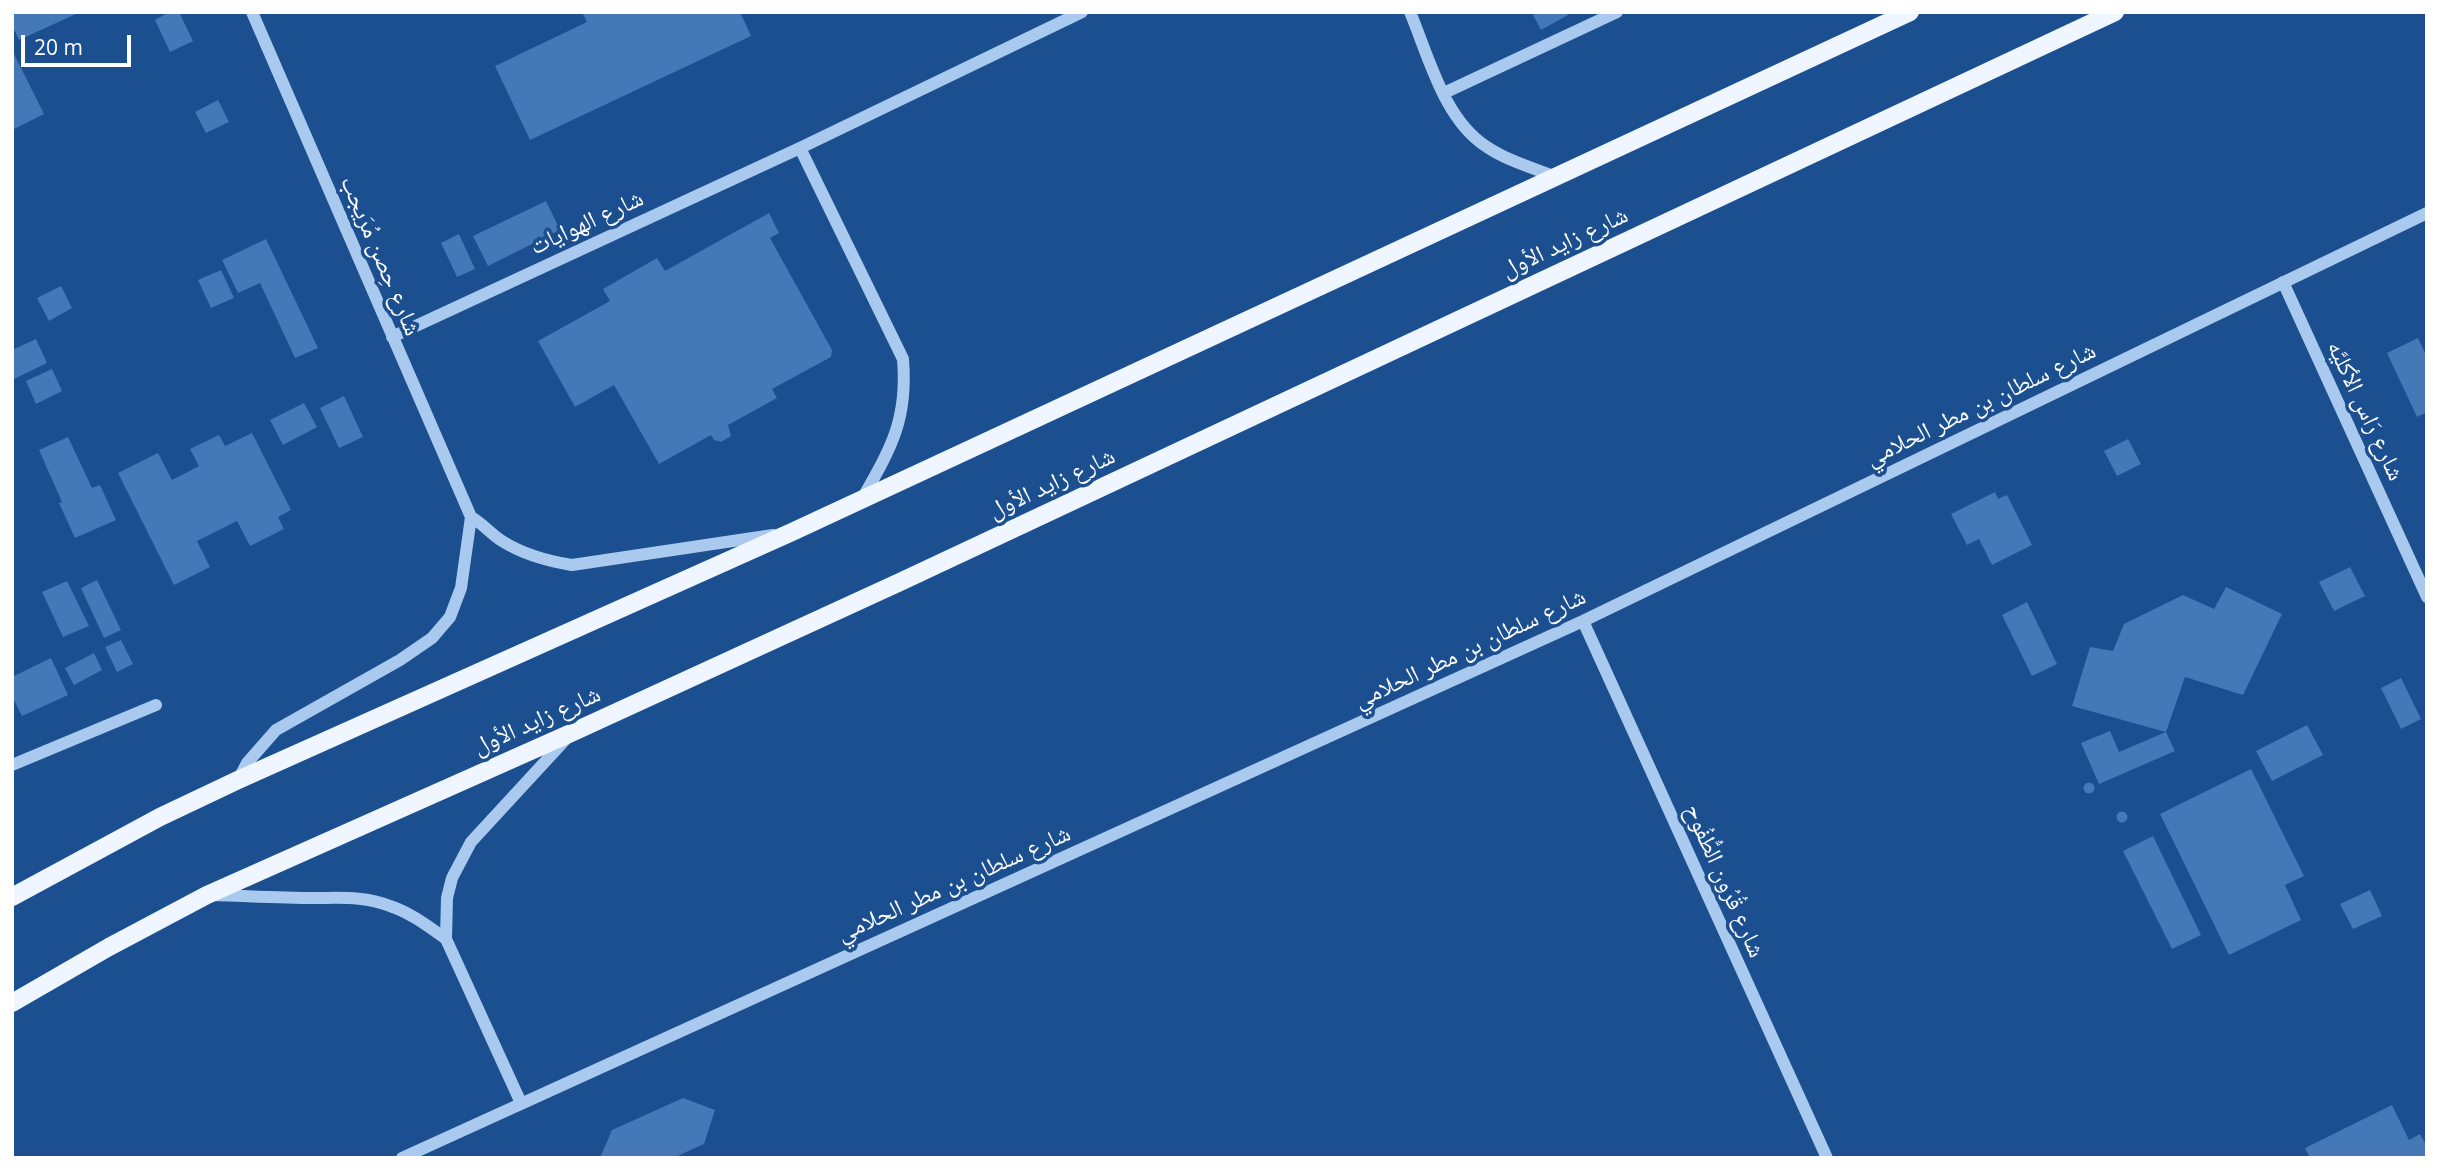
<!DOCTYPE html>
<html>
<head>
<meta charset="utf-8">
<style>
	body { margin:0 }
	#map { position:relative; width:2439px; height:1170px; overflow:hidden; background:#1b4f8f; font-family:"Open Sans",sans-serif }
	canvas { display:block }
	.frame { position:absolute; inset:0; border:14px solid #fff; pointer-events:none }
	.scale { position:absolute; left:21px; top:35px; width:110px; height:32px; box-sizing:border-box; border:4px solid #fff; border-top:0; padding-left:9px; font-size:21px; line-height:24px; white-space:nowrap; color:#fff; -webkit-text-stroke:5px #1b4f8f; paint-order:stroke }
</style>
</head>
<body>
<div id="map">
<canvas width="2439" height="1170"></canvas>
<div class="frame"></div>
<div class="scale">20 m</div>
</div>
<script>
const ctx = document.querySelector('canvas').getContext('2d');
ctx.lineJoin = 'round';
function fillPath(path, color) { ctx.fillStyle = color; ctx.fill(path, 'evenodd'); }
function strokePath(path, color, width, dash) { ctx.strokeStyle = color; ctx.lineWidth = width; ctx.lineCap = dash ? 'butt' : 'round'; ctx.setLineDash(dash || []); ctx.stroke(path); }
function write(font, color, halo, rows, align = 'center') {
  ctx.font = font + ' "Open Sans","Noto Naskh Arabic",sans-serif'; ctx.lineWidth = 7; ctx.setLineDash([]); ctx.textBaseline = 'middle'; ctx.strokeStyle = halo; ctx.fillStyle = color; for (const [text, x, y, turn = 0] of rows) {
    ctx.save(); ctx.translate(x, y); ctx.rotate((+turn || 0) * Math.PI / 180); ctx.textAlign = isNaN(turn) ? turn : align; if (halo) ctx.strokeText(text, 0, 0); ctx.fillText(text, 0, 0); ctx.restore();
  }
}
fillPath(new Path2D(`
	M 12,12 L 75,12 L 76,14 L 19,40 L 12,25 Z
	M 169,12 L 179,12 L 193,41 L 170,52 L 155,20 Z
	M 582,12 L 740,12 L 751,36 L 530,140 L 495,66 L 587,22 Z
	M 1537,12 L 1567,12 L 1568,15 L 1541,30 L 1533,15 Z
	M 12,50 L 44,114 L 12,130 Z
	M 218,100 L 229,122 L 206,133 L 195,112 Z
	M 546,201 L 560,230 L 488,266 L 473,236 Z
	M 769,213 L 779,233 L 770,238 L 832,350 L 831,357 L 772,389 L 777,398 L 728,425 L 731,436 L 721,442 L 714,440 L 711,435 L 659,464 L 614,385 L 575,407 L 538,341 L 610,301 L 603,289 L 657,258 L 665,271 Z
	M 459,234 L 475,269 L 457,277 L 441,243 Z
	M 266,239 L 318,348 L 295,358 L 260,283 L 238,293 L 222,260 Z
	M 221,270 L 234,298 L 211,308 L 198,280 Z
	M 61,286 L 72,308 L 49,321 L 37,298 Z
	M 2418,338 L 2427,357 L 2427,412 L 2417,417 L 2387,353 Z
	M 36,339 L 47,363 L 12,380 L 12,350 Z
	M 52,369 L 62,391 L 36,404 L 26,381 Z
	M 344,396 L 363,437 L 339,448 L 320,408 Z
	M 304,403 L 317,427 L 283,445 L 270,420 Z
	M 252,433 L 291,510 L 278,517 L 284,529 L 250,546 L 237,521 L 197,541 L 210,567 L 174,585 L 118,473 L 158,453 L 172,480 L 199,466 L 190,449 L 219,435 L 225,446 Z
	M 68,437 L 92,488 L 100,485 L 116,520 L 75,538 L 59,503 L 62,502 L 39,450 Z
	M 2128,439 L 2141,464 L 2117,476 L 2104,451 Z
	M 1995,492 L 1998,499 L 2007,495 L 2032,545 L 1992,565 L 1979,539 L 1967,545 L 1951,514 Z
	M 2350,567 L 2365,596 L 2334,611 L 2319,582 Z
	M 97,580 L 121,630 L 104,638 L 81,588 Z
	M 67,581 L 89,626 L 63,637 L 42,592 Z
	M 2226,587 L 2282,614 L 2243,695 L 2185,677 L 2166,732 L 2072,706 L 2090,647 L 2113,651 L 2124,624 L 2183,595 L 2214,609 Z
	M 2027,602 L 2057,664 L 2032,676 L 2002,615 Z
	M 121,640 L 133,664 L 117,672 L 105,647 Z
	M 94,653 L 102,670 L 74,685 L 65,668 Z
	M 51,658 L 68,695 L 22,716 L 12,696 L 12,677 Z
	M 2401,678 L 2421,719 L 2401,729 L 2381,688 Z
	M 2307,725 L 2323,755 L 2272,781 L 2256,751 Z
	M 2110,731 L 2119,752 L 2166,732 L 2175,751 L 2099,784 L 2081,743 Z
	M 2251,769 L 2304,876 L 2285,885 L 2301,920 L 2229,955 L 2160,814 Z
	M2083.5 788a5.5 5.5 0 1 1 11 0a5.5 5.5 0 1 1-11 0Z
	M2116.5 817a5.5 5.5 0 1 1 11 0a5.5 5.5 0 1 1-11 0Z
	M 2153,836 L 2201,935 L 2172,949 L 2123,851 Z
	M 2370,890 L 2382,916 L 2353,929 L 2340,904 Z
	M 683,1098 L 715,1110 L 704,1144 L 673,1158 L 600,1158 L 612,1130 Z
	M 2392,1105 L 2409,1140 L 2420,1134 L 2427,1147 L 2427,1158 L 2310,1158 L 2305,1148 Z`), '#4478b7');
strokePath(new Path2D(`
	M 252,12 L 471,517 C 482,523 491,534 502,541 C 524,555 547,561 572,565 L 773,535
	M 1410,12 C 1429,57 1444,120 1487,147 C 1508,161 1533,168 1556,177
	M 1444,93 L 1617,12
	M 800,148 L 903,359 C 908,420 891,448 862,499
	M 2283,282 L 2427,597
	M 392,337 L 800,148 L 1082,12
	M 1583,621 L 1827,1158
	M 12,765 L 156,705
	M 238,780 L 247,763 L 276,730 L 400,660 L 432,638 L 450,617 L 461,588 L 471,517
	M 212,895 C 247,896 281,898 315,898 C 342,898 365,896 390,906 C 411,913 429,927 446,939
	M 521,1103 L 446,939 L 447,898 L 452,878 L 471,842 L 566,739
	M 402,1158 L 1583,621 L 2427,213`), '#a9c9ee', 12);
strokePath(new Path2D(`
	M 12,897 L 160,817 L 238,780 L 792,532 L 1910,12
	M 12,1003 L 109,947 L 207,895 L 571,733 L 900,582 L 2115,12`), '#f0f6ff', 18);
write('24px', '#fff', '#1b4f8f', [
	["شارع الهوايات",587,223,-25],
	["شارع زايد الأول",1565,243,-25],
	["شارع حِصن مُرَيجب",380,256,67],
	["شارع سلطان بن مطر الحلامي",1981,405,-26],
	["شارع رَاس الأكليَّه",2365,411,65],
	["شارع زايد الأول",1052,484,-25],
	["شارع سلطان بن مطر الحلامي",1470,649,-25],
	["شارع زايد الأول",537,721,-24],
	["شارع قُرُون الطُّفُوح",1724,881,66],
	["شارع سلطان بن مطر الحلامي",954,884,-24]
]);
</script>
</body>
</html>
